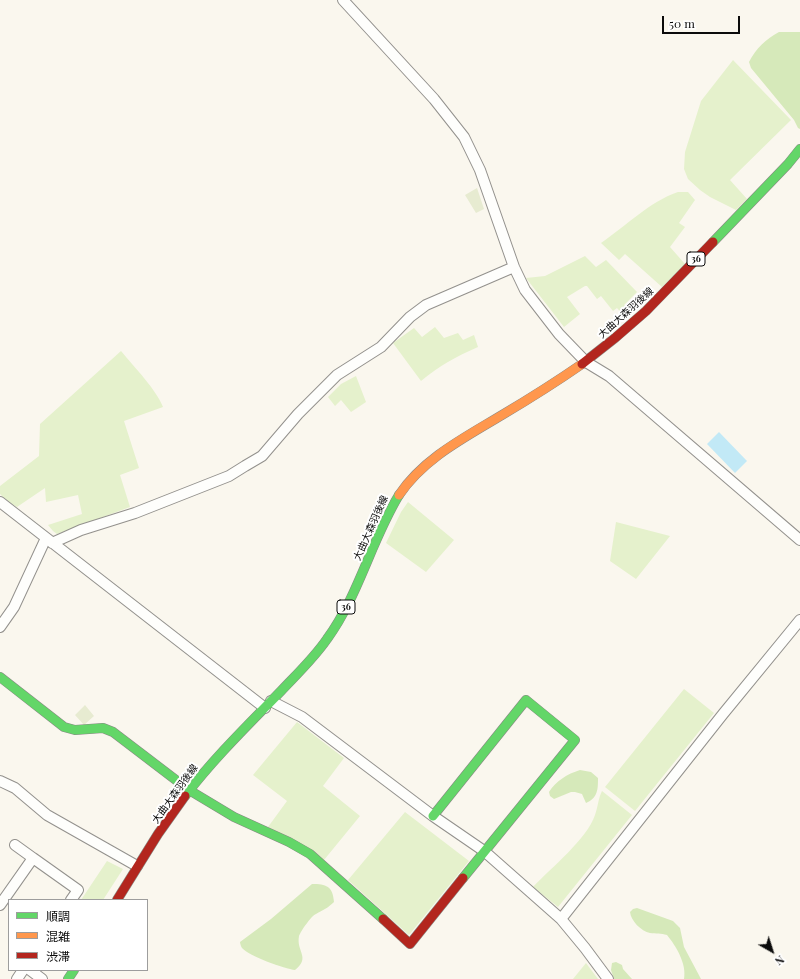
<!DOCTYPE html>
<html>
<head>
<meta charset="utf-8">
<style>
	body { margin:0 }
	#map { position:relative; width:800px; height:979px; overflow:hidden; background:#faf7ee; font-family:"Playfair Display","Noto Sans JP",serif }
	canvas { display:block }
	.legend { position:absolute; left:8px; top:899px; width:140px; height:72px; box-sizing:border-box; background:#fff; border:1px solid #9d9d9d; margin:0; padding:5px 7px; list-style:none; font-size:12px; color:#0b0b0b }
	.legend li { display:flex; align-items:center; gap:8px; height:20px }
	.legend b { width:20px; border:1px solid #9d9d9d }
	.north { position:absolute; left:752px; top:931px; width:40px; height:40px; -webkit-text-stroke:3px #fff; paint-order:stroke; rotate:141deg; font-size:11px; font-weight:700; line-height:16px; text-align:center; color:#0b0b0b }
	.north::after { content:''; display:block; margin:auto; width:14px; height:18px; background:#0b0b0b; clip-path:polygon(50% 0,100% 100%,50% 72%,0 100%) }
	.scale { position:absolute; left:662px; top:16px; width:78px; height:18px; box-sizing:border-box; border:2px solid #0b0b0b; border-top:0; padding-left:5px; font-size:12px; line-height:14px; white-space:nowrap; color:#0b0b0b; -webkit-text-stroke:3px #fff; paint-order:stroke }
</style>
</head>
<body>
<div id="map">
<canvas width="800" height="979"></canvas>
<ul class="legend">
<li><b style="height:5px;background:#63d668"></b>順調</li>
<li><b style="height:5px;background:#ff974d"></b>混雑</li>
<li><b style="height:5px;background:#b3261e"></b>渋滞</li>
</ul>
<div class="north">N</div>
<div class="scale">50 m</div>
</div>
<script>
const ctx = document.querySelector('canvas').getContext('2d');
ctx.lineJoin = 'round';
function fillPath(path, color) { ctx.fillStyle = color; ctx.fill(path, 'evenodd'); }
function strokePath(path, color, width, dash) { ctx.strokeStyle = color; ctx.lineWidth = width; ctx.lineCap = dash ? 'butt' : 'round'; ctx.setLineDash(dash || []); ctx.stroke(path); }
function write(font, color, halo, rows, align = 'center') {
  ctx.font = font + ' "Playfair Display","Noto Sans JP",serif'; ctx.lineWidth = 4; ctx.setLineDash([]); ctx.textBaseline = 'middle'; ctx.strokeStyle = halo; ctx.fillStyle = color; for (const [text, x, y, turn = 0] of rows) {
    ctx.save(); ctx.translate(x, y); ctx.rotate((+turn || 0) * Math.PI / 180); ctx.textAlign = isNaN(turn) ? turn : align; if (halo) ctx.strokeText(text, 0, 0); ctx.fillText(text, 0, 0); ctx.restore();
  }
}
fillPath(new Path2D(`
	M 733,60 L 791,120 L 730,180 L 747,199 L 736,210 L 710,197 L 700,190 L 688,179 L 684,169 L 685,152 L 701,101 Z
	M 678,192 L 688,192 L 695,200 L 679,223 L 685,227 L 670,247 L 685,264 L 662,287 L 625,254 L 619,260 L 601,243 C 626,226 649,202 678,192 Z
	M 585,256 L 596,267 L 606,260 L 637,292 L 624,305 L 631,312 L 625,317 L 617,308 L 613,311 L 601,296 L 597,299 L 587,286 L 585,286 L 567,297 L 580,314 L 564,327 L 526,278 L 545,276 Z
	M 435,327 L 444,338 L 458,333 L 463,340 L 474,335 L 478,347 C 455,357 441,365 421,381 L 393,343 L 414,328 L 422,337 Z
	M 121,351 C 134,367 156,389 163,407 L 124,421 L 139,468 L 120,475 L 130,507 L 57,534 L 53,531 L 48,525 L 82,514 L 78,495 L 46,502 L 45,488 L 17,507 L 7,501 L 0,494 L 0,486 L 39,456 L 40,424 Z
	M 356,376 L 366,402 L 351,412 L 341,400 L 335,406 L 328,397 L 341,384 Z
	M 408,502 L 454,540 L 426,572 L 386,543 L 401,512 Z
	M 616,522 L 670,536 L 636,579 L 610,561 Z
	M 684,689 L 714,713 L 635,811 L 605,787 Z
	M 297,722 L 344,758 L 323,786 L 360,816 L 324,860 L 268,827 L 287,801 L 253,775 Z
	M 602,791 L 632,815 L 558,907 L 533,887 C 551,868 587,839 595,815 C 598,807 598,799 602,791 Z
	M 405,812 L 469,861 L 409,935 L 348,880 Z
	M 107,861 L 123,869 L 103,900 L 81,900 Z
	M 586,963 L 598,979 L 573,979 Z`), '#e5f1cc');
fillPath(new Path2D(`
	M 779,32 L 800,32 L 800,129 L 798,128 L 794,120 L 751,68 L 749,62 C 756,48 766,39 779,32 Z
	M 580,770 L 591,772 L 598,778 C 598,789 598,798 586,803 L 582,794 L 575,792 L 571,792 L 554,799 L 550,796 L 549,792 C 556,781 567,774 580,770 Z
	M 312,884 C 326,884 333,886 334,902 C 328,908 323,910 316,914 C 311,916 301,931 299,936 C 296,952 311,957 295,970 C 285,969 249,956 242,948 C 241,947 240,943 240,942 L 271,919 Z
	M 637,908 L 673,921 L 680,928 L 684,947 L 701,979 L 684,979 C 687,964 676,946 667,935 C 661,933 656,934 650,933 C 641,931 631,921 630,912 L 633,909 Z
	M 616,962 L 622,965 L 623,969 L 632,979 L 614,979 L 611,970 L 612,963 Z`), '#d6e9ba');
fillPath(new Path2D(`
	M 477,188 L 484,209 L 476,213 L 465,195 Z
	M 85,705 L 94,716 L 84,725 L 75,715 Z`), '#e7ebd1');
fillPath(new Path2D(`
	M 719,432 L 747,461 L 735,473 L 707,444 Z`), '#c2e9f6');
const street = new Path2D(`
	M 343,0 L 434,99 L 464,137 L 480,170 L 514,267 L 525,290 L 559,334 L 586,362 L 609,376 L 800,540
	M 0,502 L 265,708
	M 52,543 L 81,530 L 135,513 L 229,476 L 245,466 L 262,456 L 298,414 L 337,375 L 381,347 L 410,317 L 426,305 L 514,267
	M 0,627 L 14,607 L 46,538
	M 271,701 L 302,717 L 433,816 L 484,851 L 561,919 L 585,948 L 608,979
	M 0,781 L 15,788 L 47,815 L 137,866
	M 15,845 L 33,858
	M 0,905 L 33,858 L 78,890 L 71,900
	M 561,919 L 723,714 L 800,620
	M 30,970 L 42,979
	M 17,979 L 23,970`);
const fast = new Path2D(`
	M 713,242 L 788,164 L 800,149
	M 0,677 L 64,727 L 75,730 L 103,728 L 113,732 L 189,790 L 234,817 L 289,842 L 310,854 L 383,919
	M 185,796 C 214,758 248,725 281,691 C 297,674 314,658 327,639 C 359,595 371,541 399,495
	M 433,816 L 526,700 L 575,740 L 463,878
	M 68,979 L 74,970`);
const slow = new Path2D(`
	M 399,495 C 424,458 464,438 502,415 C 529,399 556,382 582,364`);
const jam = new Path2D(`
	M 582,364 L 615,338 L 646,311 L 713,242
	M 117,900 L 158,834 L 185,796
	M 383,919 L 410,944 L 463,878`);
strokePath(street, '#93918d', 12);
strokePath(fast, '#898884', 10);
strokePath(slow, '#898884', 10);
strokePath(jam, '#898884', 10);
strokePath(street, '#fefefc', 10);
strokePath(fast, '#63d668', 9);
strokePath(slow, '#ff974d', 9);
strokePath(jam, '#b3261e', 9);
for (const [x, y, w] of [
	[696,259,18],
	[346,607,18]
]) { const box = new Path2D(); box.roundRect(x - w / 2, y - 7, w, 14, 3); ctx.fillStyle = '#fff'; ctx.fill(box); strokePath(box, '#0b0b0b', 1); }
write('bold 9px', '#0b0b0b', null, [
	["36",696,259],
	["36",346,607]
]);
write('10px', '#0b0b0b', '#fff', [
	["大曲大森羽後線",626,313,-42],
	["大曲大森羽後線",371,528,-66],
	["大曲大森羽後線",175,794,-54]
]);
</script>
</body>
</html>
